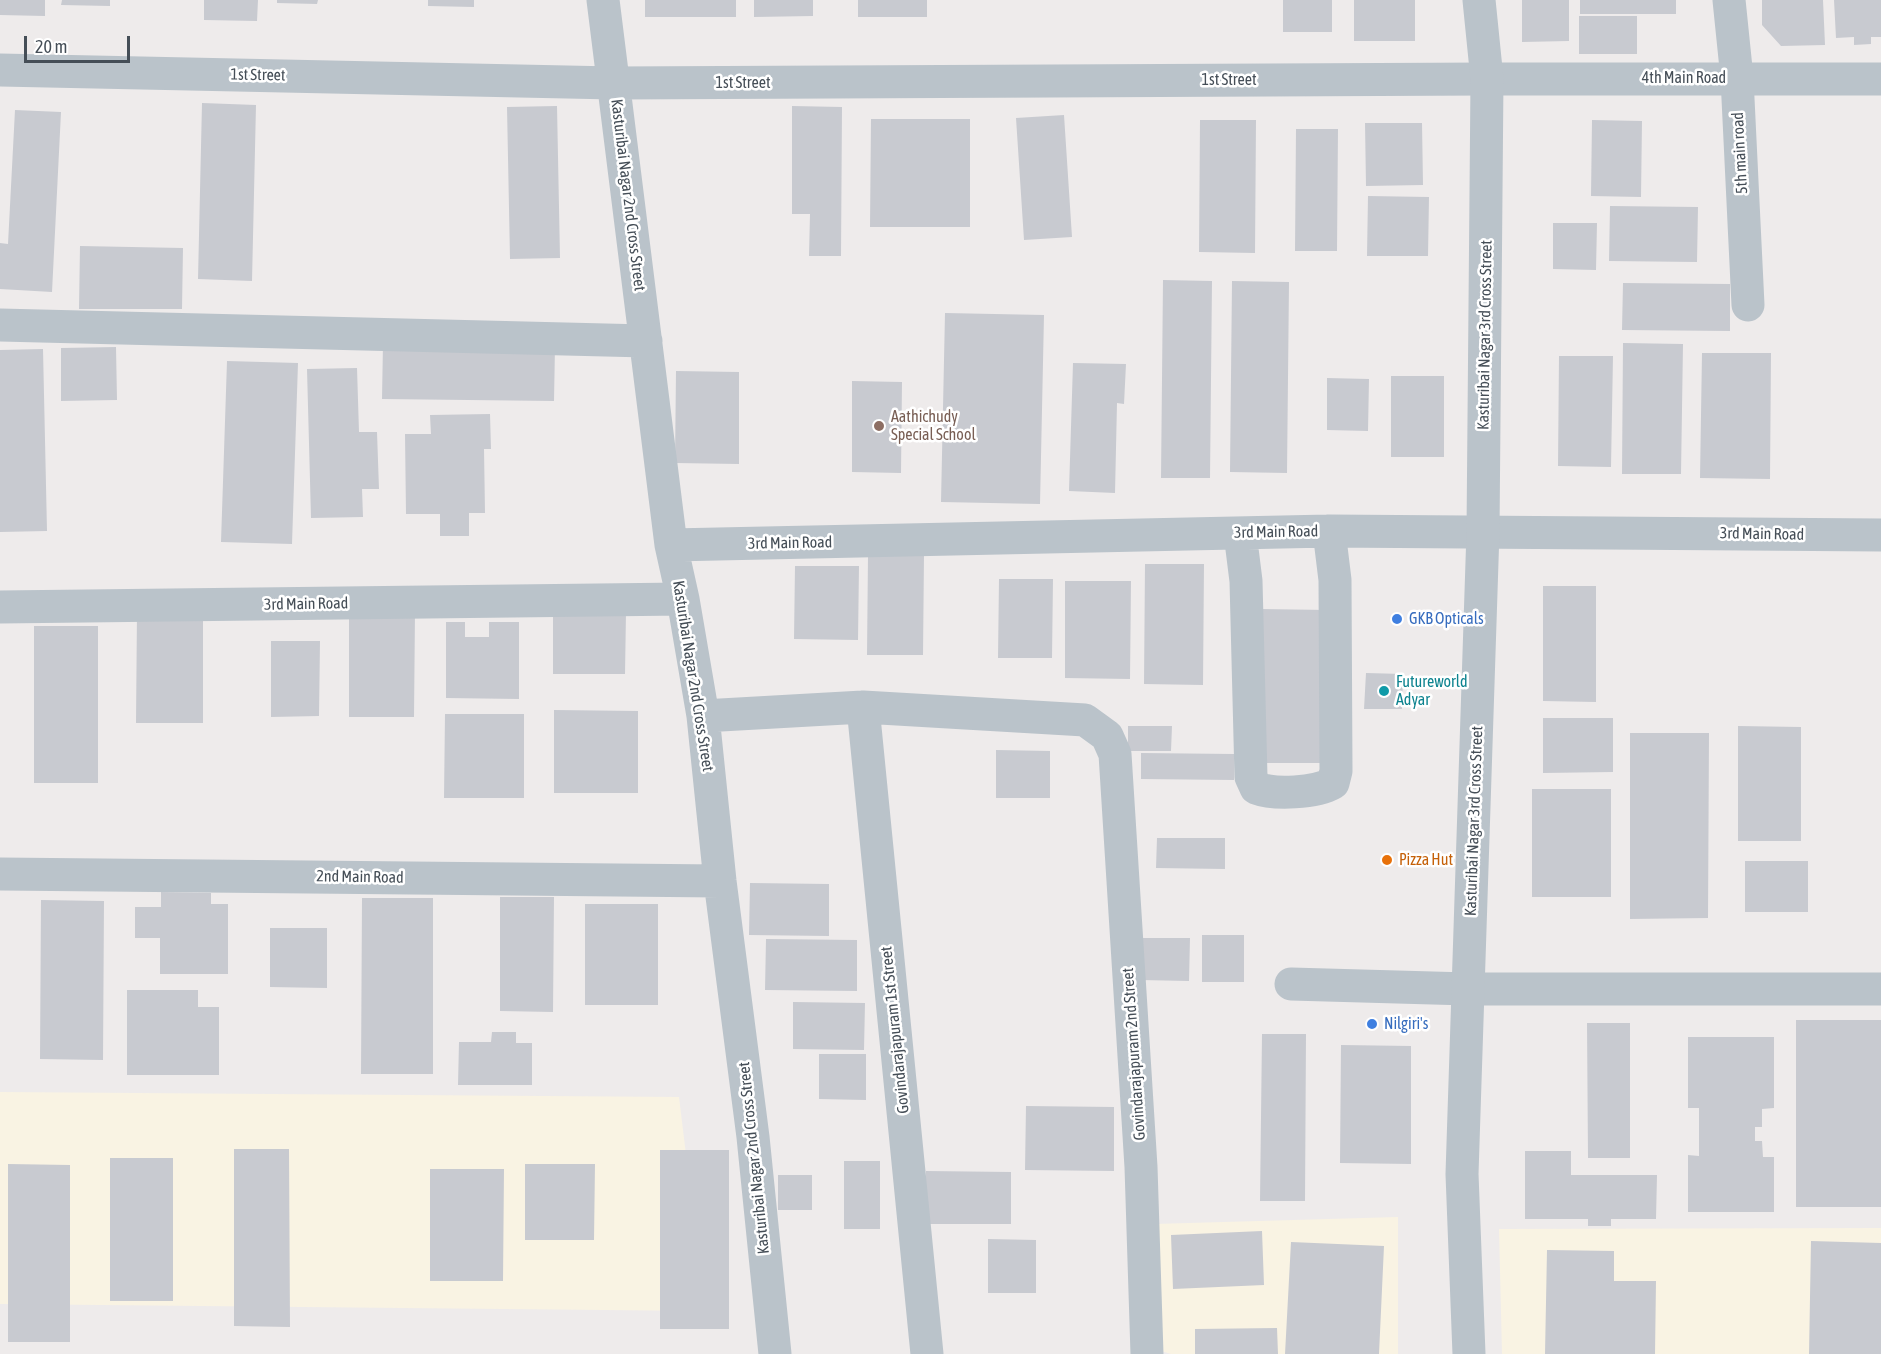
<!DOCTYPE html>
<html>
<head>
<meta charset="utf-8">
<style>
	body { margin:0 }
	#map { position:relative; width:1881px; height:1354px; overflow:hidden; background:#eeebeb; font-family:"Asap Condensed",sans-serif }
	canvas { display:block }
	.scale { position:absolute; left:24px; top:36px; width:106px; height:27px; box-sizing:border-box; border:3px solid #454e57; border-top:0; padding-left:8px; font-size:18px; line-height:21px; white-space:nowrap; color:#454e57; -webkit-text-stroke:4px #fff; paint-order:stroke }
</style>
</head>
<body>
<div id="map">
<canvas width="1881" height="1354"></canvas>
<div class="scale">20 m</div>
</div>
<script>
const ctx = document.querySelector('canvas').getContext('2d');
ctx.lineJoin = 'round';
function fillPath(path, color) { ctx.fillStyle = color; ctx.fill(path, 'evenodd'); }
function strokePath(path, color, width, dash) { ctx.strokeStyle = color; ctx.lineWidth = width; ctx.lineCap = dash ? 'butt' : 'round'; ctx.setLineDash(dash || []); ctx.stroke(path); }
function write(font, color, halo, rows, align = 'center') {
  ctx.font = font + ' "Asap Condensed",sans-serif'; ctx.lineWidth = 5; ctx.setLineDash([]); ctx.textBaseline = 'middle'; ctx.strokeStyle = halo; ctx.fillStyle = color; for (const [text, x, y, turn = 0] of rows) {
    ctx.save(); ctx.translate(x, y); ctx.rotate((+turn || 0) * Math.PI / 180); ctx.textAlign = isNaN(turn) ? turn : align; if (halo) ctx.strokeText(text, 0, 0); ctx.fillText(text, 0, 0); ctx.restore();
  }
}
fillPath(new Path2D(`
	M 0,1092 L 679,1097 L 705,1311 L 0,1304 Z
	M 1398,1217 L 1398,1354 L 1171,1354 L 1158,1350 L 1154,1224 Z
	M 1881,1228 L 1881,1354 L 1502,1354 L 1499,1229 Z`), '#f9f3e3');
fillPath(new Path2D(`
	M 0,0 L 45,0 L 45,16 L 0,15 Z
	M 62,0 L 110,0 L 110,6 L 61,5 Z
	M 204,0 L 258,0 L 257,21 L 204,20 Z
	M 277,0 L 318,0 L 317,4 L 277,3 Z
	M 428,0 L 474,0 L 474,7 L 428,6 Z
	M 645,0 L 736,0 L 736,17 L 645,17 Z
	M 754,0 L 813,0 L 813,16 L 754,17 Z
	M 858,0 L 927,0 L 927,17 L 858,17 Z
	M 1283,0 L 1332,0 L 1332,32 L 1283,32 Z
	M 1354,0 L 1415,0 L 1415,41 L 1354,41 Z
	M 1522,0 L 1569,0 L 1569,41 L 1522,42 Z
	M 1580,0 L 1676,0 L 1676,14 L 1580,14 Z
	M 1762,0 L 1823,0 L 1825,45 L 1781,46 L 1762,25 Z
	M 1834,0 L 1881,0 L 1881,37 L 1871,37 L 1871,44 L 1854,45 L 1854,37 L 1836,38 Z
	M 1579,16 L 1637,16 L 1637,54 L 1579,54 Z
	M 202,103 L 256,105 L 252,281 L 198,279 Z
	M 557,106 L 560,258 L 510,259 L 507,107 Z
	M 792,106 L 842,107 L 841,256 L 809,256 L 810,214 L 792,214 Z
	M 15,110 L 61,112 L 52,292 L 0,289 L 0,243 L 8,244 Z
	M 1064,115 L 1072,237 L 1024,240 L 1016,118 Z
	M 871,119 L 970,119 L 970,227 L 870,227 Z
	M 1200,120 L 1256,120 L 1255,253 L 1199,252 Z
	M 1592,120 L 1642,121 L 1641,197 L 1591,196 Z
	M 1365,123 L 1422,123 L 1423,185 L 1366,186 Z
	M 1296,129 L 1338,129 L 1337,251 L 1295,251 Z
	M 1368,196 L 1429,197 L 1428,256 L 1367,256 Z
	M 1610,206 L 1698,207 L 1697,262 L 1609,261 Z
	M 1553,223 L 1597,223 L 1596,270 L 1553,269 Z
	M 80,246 L 183,248 L 182,309 L 79,309 Z
	M 1163,280 L 1212,281 L 1210,478 L 1161,478 Z
	M 1232,281 L 1289,282 L 1287,473 L 1230,472 Z
	M 1623,283 L 1730,284 L 1730,331 L 1622,330 Z
	M 945,313 L 1044,315 L 1040,504 L 941,502 Z
	M 383,343 L 555,346 L 554,401 L 382,399 Z
	M 1623,343 L 1683,344 L 1681,474 L 1622,474 Z
	M 116,347 L 117,400 L 61,401 L 61,348 Z
	M 43,349 L 47,531 L 0,532 L 0,350 Z
	M 1702,353 L 1771,353 L 1770,479 L 1700,478 Z
	M 1559,356 L 1613,356 L 1611,467 L 1558,466 Z
	M 227,361 L 298,363 L 292,544 L 221,542 Z
	M 1073,363 L 1126,364 L 1124,404 L 1117,403 L 1115,493 L 1069,491 Z
	M 357,368 L 359,432 L 377,432 L 379,489 L 362,489 L 363,517 L 311,518 L 307,369 Z
	M 676,371 L 739,372 L 739,464 L 675,463 Z
	M 1391,376 L 1444,376 L 1444,457 L 1391,457 Z
	M 1327,378 L 1369,379 L 1368,431 L 1327,430 Z
	M 852,381 L 902,382 L 901,473 L 852,472 Z
	M 490,414 L 491,449 L 484,449 L 485,513 L 469,513 L 469,536 L 440,536 L 440,514 L 406,514 L 405,434 L 431,434 L 430,415 Z
	M 868,555 L 924,555 L 923,655 L 867,655 Z
	M 1145,564 L 1204,564 L 1203,685 L 1144,684 Z
	M 795,566 L 859,566 L 858,640 L 794,639 Z
	M 999,579 L 1053,579 L 1052,658 L 998,658 Z
	M 1065,581 L 1131,581 L 1130,679 L 1065,678 Z
	M 1543,586 L 1596,586 L 1596,702 L 1543,701 Z
	M 1260,609 L 1328,610 L 1326,763 L 1259,763 Z
	M 137,611 L 203,611 L 203,723 L 136,723 Z
	M 349,611 L 415,611 L 414,717 L 349,717 Z
	M 553,612 L 626,612 L 625,674 L 553,674 Z
	M 446,622 L 465,622 L 465,637 L 489,637 L 489,622 L 519,622 L 519,699 L 446,698 Z
	M 34,626 L 98,626 L 98,783 L 34,783 Z
	M 271,641 L 320,641 L 319,716 L 271,717 Z
	M 1366,673 L 1403,674 L 1402,709 L 1364,709 Z
	M 554,710 L 638,711 L 638,793 L 554,793 Z
	M 445,714 L 524,714 L 524,798 L 444,798 Z
	M 1543,718 L 1613,718 L 1613,772 L 1543,773 Z
	M 1128,726 L 1172,726 L 1171,751 L 1128,751 Z
	M 1738,726 L 1801,727 L 1801,841 L 1738,841 Z
	M 1630,733 L 1709,733 L 1708,918 L 1630,919 Z
	M 996,750 L 1050,751 L 1050,798 L 996,798 Z
	M 1141,753 L 1234,754 L 1234,780 L 1141,779 Z
	M 1532,789 L 1611,789 L 1611,897 L 1532,897 Z
	M 1157,838 L 1225,838 L 1225,869 L 1156,868 Z
	M 1745,861 L 1808,861 L 1808,912 L 1745,912 Z
	M 750,883 L 829,884 L 829,936 L 749,935 Z
	M 161,892 L 211,893 L 211,904 L 228,904 L 228,974 L 160,974 L 160,938 L 135,938 L 135,907 L 161,907 Z
	M 500,897 L 554,897 L 553,1012 L 500,1011 Z
	M 362,898 L 433,898 L 433,1074 L 361,1074 Z
	M 41,900 L 104,901 L 103,1060 L 40,1059 Z
	M 585,904 L 658,904 L 658,1005 L 585,1005 Z
	M 270,928 L 327,928 L 327,988 L 270,987 Z
	M 1202,935 L 1244,935 L 1244,982 L 1202,982 Z
	M 1140,938 L 1190,938 L 1189,981 L 1140,980 Z
	M 766,939 L 857,940 L 857,991 L 765,990 Z
	M 127,990 L 198,990 L 198,1007 L 219,1007 L 219,1075 L 127,1075 Z
	M 793,1002 L 865,1003 L 864,1050 L 793,1049 Z
	M 1796,1020 L 1881,1020 L 1881,1207 L 1796,1207 Z
	M 1587,1023 L 1630,1023 L 1630,1158 L 1588,1158 Z
	M 492,1032 L 516,1032 L 516,1043 L 532,1043 L 532,1085 L 458,1085 L 459,1042 L 491,1042 Z
	M 1262,1034 L 1306,1034 L 1305,1201 L 1260,1201 Z
	M 1688,1037 L 1774,1037 L 1774,1108 L 1762,1109 L 1762,1127 L 1755,1127 L 1755,1141 L 1762,1141 L 1763,1157 L 1774,1157 L 1774,1212 L 1688,1212 L 1688,1155 L 1699,1156 L 1699,1108 L 1688,1108 Z
	M 1341,1045 L 1411,1046 L 1411,1164 L 1340,1163 Z
	M 819,1054 L 866,1054 L 866,1100 L 819,1099 Z
	M 1026,1106 L 1114,1107 L 1114,1171 L 1025,1170 Z
	M 234,1149 L 289,1149 L 290,1327 L 234,1326 Z
	M 660,1150 L 729,1150 L 729,1329 L 660,1329 Z
	M 1525,1151 L 1571,1151 L 1571,1175 L 1657,1175 L 1656,1219 L 1611,1219 L 1611,1226 L 1588,1226 L 1588,1219 L 1525,1219 Z
	M 110,1158 L 173,1158 L 173,1301 L 110,1301 Z
	M 844,1161 L 880,1161 L 880,1229 L 844,1229 Z
	M 8,1164 L 70,1165 L 70,1342 L 8,1342 Z
	M 525,1164 L 595,1164 L 594,1240 L 525,1240 Z
	M 430,1169 L 504,1169 L 503,1281 L 430,1281 Z
	M 926,1171 L 1011,1172 L 1011,1224 L 925,1224 Z
	M 778,1175 L 812,1175 L 812,1210 L 778,1210 Z
	M 1262,1231 L 1264,1285 L 1173,1289 L 1171,1235 Z
	M 988,1239 L 1036,1240 L 1036,1293 L 988,1293 Z
	M 1811,1241 L 1881,1243 L 1881,1354 L 1809,1354 Z
	M 1291,1242 L 1384,1246 L 1379,1354 L 1285,1354 Z
	M 1547,1250 L 1614,1251 L 1614,1281 L 1656,1281 L 1655,1354 L 1545,1354 Z
	M 1277,1328 L 1278,1354 L 1195,1354 L 1195,1329 Z`), '#c8cad0');
strokePath(new Path2D(`
	M 603,0 L 671,545 L 683,599 L 703,716 L 720,881 L 753,1137 L 775,1354
	M 1729,0 L 1737,78 L 1748,305
	M 0,70 L 614,83 L 1487,79 L 1881,79
	M 0,325 L 646,341
	M 1240,533 L 1246,581 L 1251,777 L 1256,788 C 1274,795 1316,793 1333,783 L 1336,771 L 1335,580 L 1329,531
	M 671,545 L 1329,531 L 1881,535
	M 0,607 L 683,599
	M 863,707 L 927,1354
	M 703,716 L 863,707 L 1085,720 L 1107,736 L 1115,754 L 1141,1167 L 1147,1354
	M 0,874 L 720,881
	M 1291,984 L 1468,989 L 1881,989`), '#bac3ca', 33);
strokePath(new Path2D(`
	M 1469,1354 L 1462,1174 L 1483,531 L 1487,79 L 1479,0`), '#bac3ca', 33);
for (const [x, y, r, color] of [
	[879,426,6,"#8d6e63"],
	[1397,619,6,"#3f7fe0"],
	[1384,691,6,"#0f9aa8"],
	[1387,860,6,"#e8710a"],
	[1372,1024,6,"#3f7fe0"]
]) { const dot = new Path2D(); dot.arc(x, y, r, 0, 2 * Math.PI); ctx.fillStyle = color; ctx.fill(dot); strokePath(dot, '#fff', 2); }
write('16px', '#454e57', '#fff', [
	["1st Street",258,75,1],
	["4th Main Road",1684,78],
	["1st Street",1229,80],
	["1st Street",743,83],
	["5th main road",1740,153,-93],
	["Kasturibai Nagar 2nd Cross Street",628,195,83],
	["Kasturibai Nagar 3rd Cross Street",1485,335,-89],
	["3rd Main Road",1276,532,-1],
	["3rd Main Road",1762,534,1],
	["3rd Main Road",790,543,-1],
	["3rd Main Road",306,604,-1],
	["Kasturibai Nagar 2nd Cross Street",693,676,81],
	["Kasturibai Nagar 3rd Cross Street",1474,821,-88],
	["2nd Main Road",360,877,1],
	["Govindarajapuram 1st Street",895,1030,-96],
	["Govindarajapuram 2nd Street",1134,1054,-94],
	["Kasturibai Nagar 2nd Cross Street",754,1158,-96]
]);
write('16px', '#785e54', '#fff', [
	["Aathichudy",891,417],
	["Special School",891,435]
], 'left');
write('16px', '#366cbe', '#fff', [
	["GKB Opticals",1409,619],
	["Nilgiri's",1384,1024]
], 'left');
write('16px', '#0d838f', '#fff', [
	["Futureworld",1396,682],
	["Adyar",1396,700]
], 'left');
write('16px', '#c56008', '#fff', [
	["Pizza Hut",1399,860]
], 'left');
</script>
</body>
</html>
